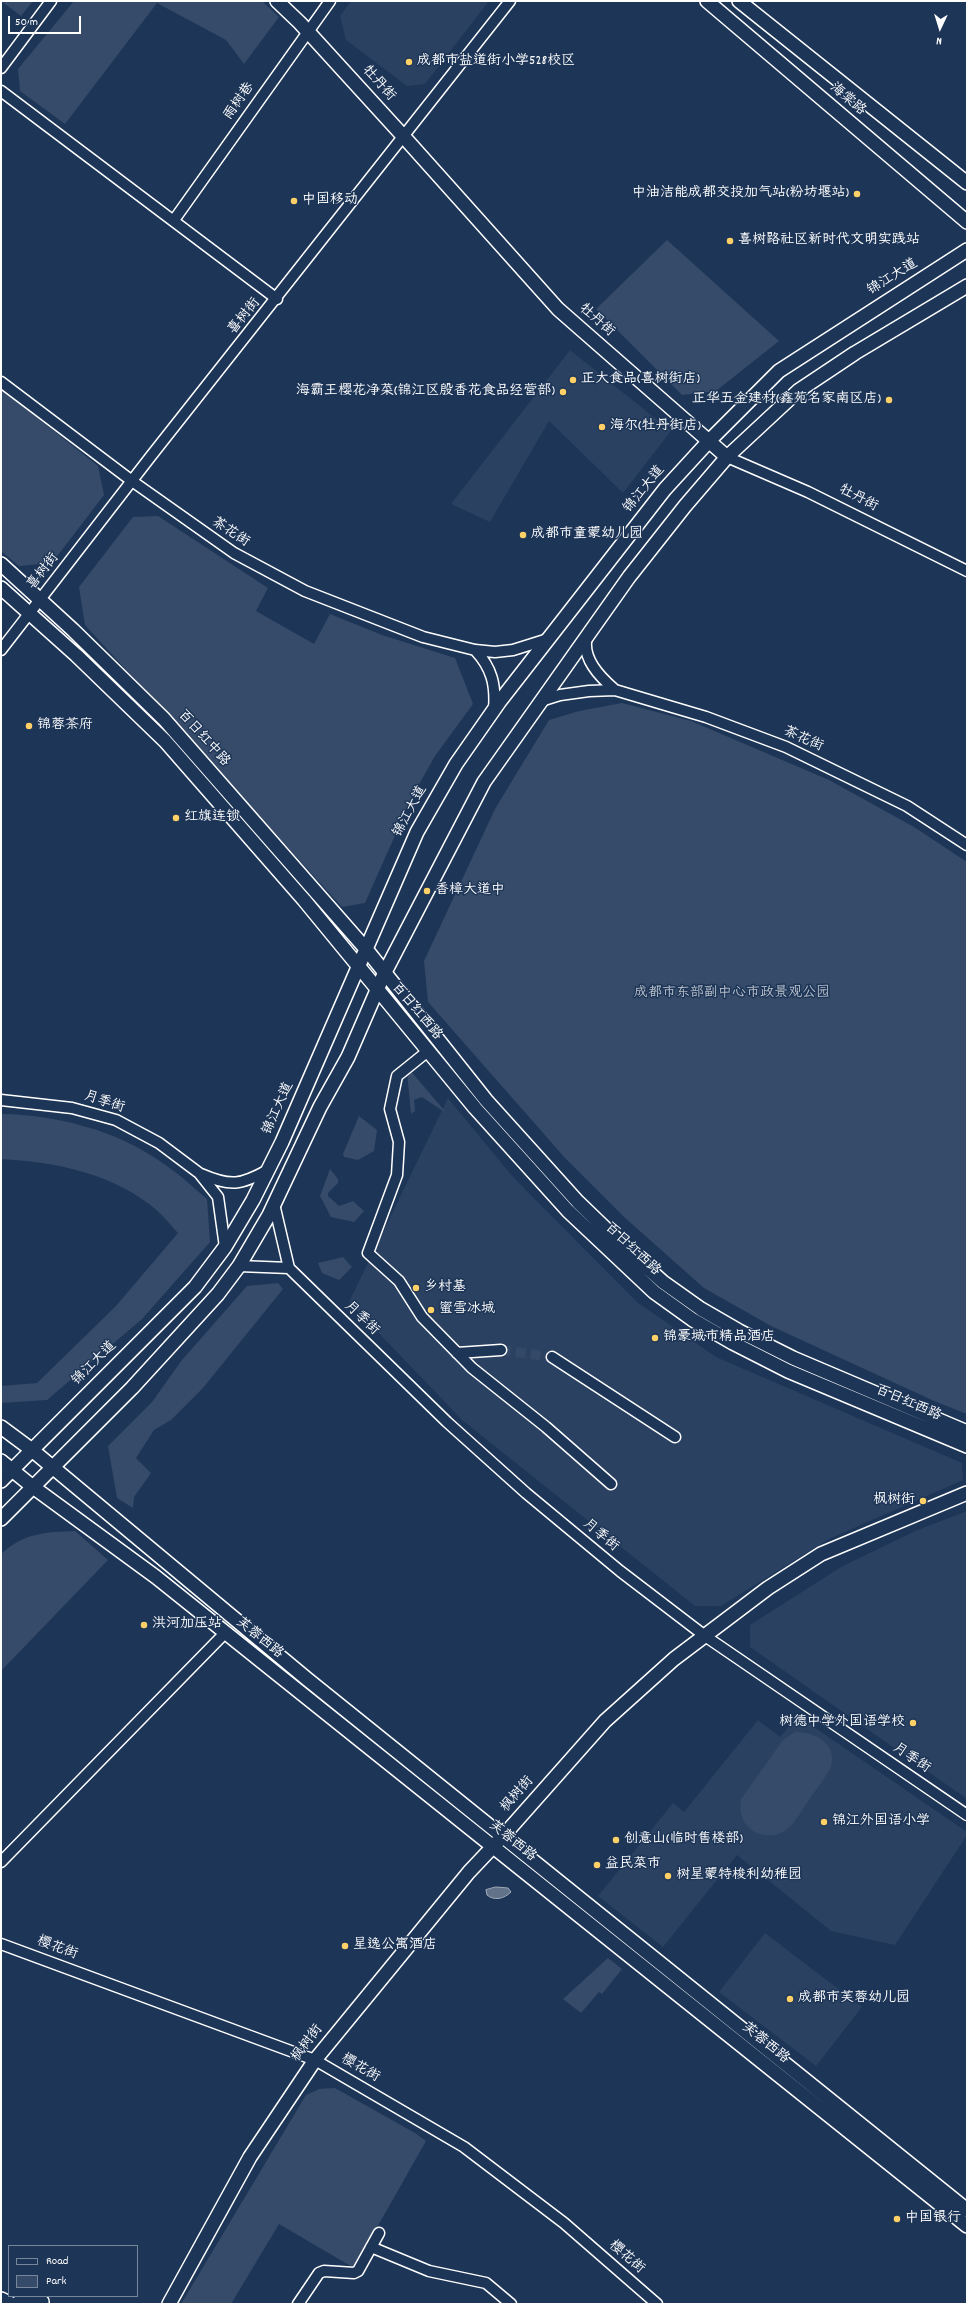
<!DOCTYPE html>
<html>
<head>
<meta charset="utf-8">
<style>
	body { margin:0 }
	#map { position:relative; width:968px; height:2305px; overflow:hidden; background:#1d3557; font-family:Dekko,sans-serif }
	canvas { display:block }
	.frame { position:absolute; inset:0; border:2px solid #fff; pointer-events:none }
	.legend { position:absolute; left:8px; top:2245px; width:130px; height:52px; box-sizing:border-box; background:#1d3557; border:1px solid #77869a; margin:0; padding:5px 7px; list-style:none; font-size:12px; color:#fff }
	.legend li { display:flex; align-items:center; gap:8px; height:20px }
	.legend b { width:20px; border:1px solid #77869a }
	.north { position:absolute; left:920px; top:8px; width:40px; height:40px; -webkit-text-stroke:3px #1d3557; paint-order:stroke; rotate:184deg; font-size:11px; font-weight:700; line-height:16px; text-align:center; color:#fff }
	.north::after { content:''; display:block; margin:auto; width:14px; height:18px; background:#fff; clip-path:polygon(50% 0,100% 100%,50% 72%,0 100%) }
	.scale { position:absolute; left:8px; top:16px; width:73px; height:18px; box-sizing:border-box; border:2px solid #fff; border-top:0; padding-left:5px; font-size:12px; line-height:14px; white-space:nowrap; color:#fff; -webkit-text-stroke:3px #1d3557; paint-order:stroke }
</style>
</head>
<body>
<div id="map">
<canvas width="968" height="2305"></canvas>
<div class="frame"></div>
<ul class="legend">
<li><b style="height:5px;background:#1d3557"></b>Road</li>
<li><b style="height:11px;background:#364b69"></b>Park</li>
</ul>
<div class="north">N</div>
<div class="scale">50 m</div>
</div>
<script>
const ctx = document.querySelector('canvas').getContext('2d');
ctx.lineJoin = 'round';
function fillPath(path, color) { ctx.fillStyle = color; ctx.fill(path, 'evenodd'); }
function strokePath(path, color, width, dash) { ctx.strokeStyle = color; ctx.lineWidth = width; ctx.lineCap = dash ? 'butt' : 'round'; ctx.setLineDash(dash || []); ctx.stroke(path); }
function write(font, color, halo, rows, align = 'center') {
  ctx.font = font + ' Dekko,"LXGW WenKai TC",sans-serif'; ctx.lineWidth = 3; ctx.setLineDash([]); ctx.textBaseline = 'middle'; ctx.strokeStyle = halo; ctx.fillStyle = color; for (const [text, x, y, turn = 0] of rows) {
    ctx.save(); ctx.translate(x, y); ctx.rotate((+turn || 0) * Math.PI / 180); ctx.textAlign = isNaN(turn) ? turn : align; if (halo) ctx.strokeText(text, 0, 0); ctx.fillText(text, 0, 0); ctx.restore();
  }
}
fillPath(new Path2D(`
	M 351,1 L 489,1 L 425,84 L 407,86 L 346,40 L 340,16 Z
	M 570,350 L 671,431 L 623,493 L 549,421 L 490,522 L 451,504 Z
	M 448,1098 L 513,1177 L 637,1302 L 716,1357 L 962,1463 L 963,1480 L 829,1539 L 721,1606 L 695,1606 L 462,1420 L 349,1302 Z
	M 967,1511 L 967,1799 L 750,1647 L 750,1625 L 841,1567 L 915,1531 Z
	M 798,1716 L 967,1832 L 967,1835 L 895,1945 L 831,1931 L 737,1855 L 663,1947 L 598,1896 L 673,1803 L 684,1812 L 758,1720 L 780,1737 Z
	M 765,1933 L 862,2007 L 816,2066 L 719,1992 Z`), '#2a4161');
fillPath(new Path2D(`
	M 1,1 L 33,1 L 21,16 Z
	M 74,1 L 262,1 L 279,17 L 244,64 L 226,40 L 157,3 L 65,124 L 20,91 L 18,69 Z
	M 667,240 L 779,341 L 716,391 L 682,395 L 596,309 Z
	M 1,389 L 98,466 L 104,495 L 52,563 L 19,566 L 1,551 Z
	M 158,516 L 268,588 L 256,611 L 314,644 L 330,614 L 382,635 L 455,658 L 473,704 L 435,756 L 413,795 L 365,903 L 342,907 L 85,625 L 79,587 L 133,517 Z
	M 622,703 L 691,721 L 829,780 L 914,827 L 967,862 L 967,1414 L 934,1401 L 771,1326 L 704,1288 L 624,1217 L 565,1158 L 428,1002 L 424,961 L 495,809 L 549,720 L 579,711 Z
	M 409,1069 L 444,1110 L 443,1111 L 422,1097 L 414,1100 L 415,1111 L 411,1114 L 407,1072 Z
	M 1,1114 C 57,1115 117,1130 164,1164 C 179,1174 193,1187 207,1199 L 210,1242 L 142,1319 L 47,1400 L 1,1403 L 1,1386 L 37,1383 L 116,1306 L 178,1233 C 169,1223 160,1212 149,1204 C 107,1172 53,1162 1,1159 Z
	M 359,1116 L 377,1130 L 374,1151 L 358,1160 L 344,1157 L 343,1154 Z
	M 330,1169 L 338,1179 L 338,1183 L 328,1193 L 328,1196 L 339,1206 L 353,1201 L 364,1211 L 354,1222 L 331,1217 L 320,1196 Z
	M 343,1257 L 352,1267 L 339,1280 L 322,1273 L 318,1263 Z
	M 278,1283 L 283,1289 L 203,1388 L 171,1420 L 154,1430 L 136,1458 L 151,1473 L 134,1497 L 133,1508 L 117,1498 L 108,1446 L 152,1402 L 182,1360 L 247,1286 Z
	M 75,1531 L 108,1560 L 1,1671 L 1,1554 C 24,1533 45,1532 75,1531 Z
	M 795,1732 C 816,1731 841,1746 829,1771 C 823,1781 815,1791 808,1801 C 801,1811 794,1826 783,1832 C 773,1838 758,1836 749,1828 C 741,1820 739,1809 741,1799 L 783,1740 Z
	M 608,1958 L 622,1969 L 602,1994 L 599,1992 L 581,2013 L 563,1999 Z
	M 335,2088 L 415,2133 L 426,2141 L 354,2268 L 279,2224 L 231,2304 L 181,2304 L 306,2095 L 319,2089 Z`), '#364b69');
const water = new Path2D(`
	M 496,1887 L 508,1888 L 511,1892 C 504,1899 494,1901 487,1895 L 486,1890 Z`);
fillPath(water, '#617289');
strokePath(water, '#a0aab8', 1);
strokePath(new Path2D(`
	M 501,1350 L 552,1357`), '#344968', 10, [10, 5]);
const street = new Path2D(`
	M 1,68 L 51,1
	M 1,91 L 277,299
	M 174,220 L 330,1
	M 1,382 L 132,481 L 234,553 L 305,591 L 423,637 L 475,650 L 495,652 L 513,650 L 548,639
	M 727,457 L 808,492 L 967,571
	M 587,636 C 581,658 600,677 615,690
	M 1,650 L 151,456 L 510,1
	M 475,650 C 492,668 496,685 494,710
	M 541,703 L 544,700 L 560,695 L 589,691 L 615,690 L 706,717 L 786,747 L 907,806 L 967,845
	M 428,1051 L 397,1076 L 390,1109 L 399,1142 L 397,1175 L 368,1253 L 399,1281 L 422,1317 L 472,1368 L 546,1427 L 611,1484
	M 1,1100 L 72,1108 L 116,1120 L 159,1143 L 199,1173 L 218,1197 L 225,1247
	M 201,1174 C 231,1187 241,1185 268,1170
	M 274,1204 L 289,1268
	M 239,1266 L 289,1268 L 447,1422 L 526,1493 L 620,1571 L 705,1636 L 967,1815
	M 457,1353 L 501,1350
	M 552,1357 L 675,1437
	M 1,1862 L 225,1633
	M 1,1944 L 315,2060 L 464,2147 L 564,2223 L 657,2304
	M 371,2247 L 429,2271 L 486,2283 L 511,2304
	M 298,2304 L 319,2273 L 324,2271 L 354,2273 L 358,2271 L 379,2233`);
const secondary = new Path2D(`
	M 277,1 L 300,23 L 404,137 L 558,309 L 727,457
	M 707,1 L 967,222
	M 739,1 L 967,183
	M 1,564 L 73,630 L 164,719 L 366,949 L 486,1100 L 578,1202 L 634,1256 L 663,1282 L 701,1309 L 739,1331 L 793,1358 L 967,1432
	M 1,588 L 76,655 L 165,741 L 304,900 L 475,1108 L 568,1211 L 654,1292 L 693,1320 L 733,1343 L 788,1371 L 967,1446
	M 1,1427 L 32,1450 L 307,1679 L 967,2210
	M 1,1461 L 33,1487 L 156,1577 L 967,2226
	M 1,1481 L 195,1287 L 225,1247 L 253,1200 L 282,1142 L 417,832 L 456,764 L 500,701 L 665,489 L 709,441 L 779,371 L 967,250
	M 1,1519 L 132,1388 L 218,1294 L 239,1266 L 269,1215 L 320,1107 L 348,1057 L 384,974 L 484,782 L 629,577 L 685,506 L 727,457 L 798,391 L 855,353 L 967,286
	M 169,2304 L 250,2157 L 315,2060 L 469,1872 L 504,1835 L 605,1721 L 674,1659 L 768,1588 L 821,1554 L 967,1493`);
const primary = new Path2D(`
	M 1,2300 L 9,2304
	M 18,2304 L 41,2302`);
strokePath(street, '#fff', 13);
strokePath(secondary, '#fff', 16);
strokePath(primary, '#fff', 18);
strokePath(street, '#1d3557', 10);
strokePath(secondary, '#1d3557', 13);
strokePath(primary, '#1d3557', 15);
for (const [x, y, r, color] of [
	[409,62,4,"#ffd166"],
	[857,194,4,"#ffd166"],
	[294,201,4,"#ffd166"],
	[730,241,4,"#ffd166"],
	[573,380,4,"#ffd166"],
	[563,392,4,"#ffd166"],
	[889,400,4,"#ffd166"],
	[602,427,4,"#ffd166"],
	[523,535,4,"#ffd166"],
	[29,726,4,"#ffd166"],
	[176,818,4,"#ffd166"],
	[427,891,4,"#ffd166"],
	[416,1288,4,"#ffd166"],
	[431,1310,4,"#ffd166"],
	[655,1338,4,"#ffd166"],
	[923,1501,4,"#ffd166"],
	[144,1625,4,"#ffd166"],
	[913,1723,4,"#ffd166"],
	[824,1822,4,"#ffd166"],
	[616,1840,4,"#ffd166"],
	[597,1865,4,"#ffd166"],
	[668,1876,4,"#ffd166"],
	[345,1946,4,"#ffd166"],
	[790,1999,4,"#ffd166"],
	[897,2219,4,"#ffd166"]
]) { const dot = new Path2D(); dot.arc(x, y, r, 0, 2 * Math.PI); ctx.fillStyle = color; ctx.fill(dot); strokePath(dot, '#1d3557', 1.5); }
write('14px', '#fff', '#1d3557', [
	["成都市盐道街小学528校区",417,62],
	["中油洁能成都交投加气站(粉坊堰站)",849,194,"right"],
	["中国移动",302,201],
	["喜树路社区新时代文明实践站",738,241],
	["正大食品(喜树街店)",581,380],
	["海霸王樱花净菜(锦江区殷香花食品经营部)",555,392,"right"],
	["正华五金建材(鑫苑名家南区店)",881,400,"right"],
	["海尔(牡丹街店)",610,427],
	["成都市童蒙幼儿园",531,535],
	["锦蓉茶府",37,726],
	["红旗连锁",184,818],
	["香樟大道中",435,891],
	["乡村基",424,1288],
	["蜜雪冰城",439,1310],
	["锦豪城市精品酒店",663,1338],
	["枫树街",915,1501,"right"],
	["洪河加压站",152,1625],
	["树德中学外国语学校",905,1723,"right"],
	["锦江外国语小学",832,1822],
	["创意山(临时售楼部)",624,1840],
	["益民菜市",605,1865],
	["树星蒙特梭利幼稚园",676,1876],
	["星逸公寓酒店",353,1946],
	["成都市芙蓉幼儿园",798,1999],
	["中国银行",905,2219]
], 'left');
write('14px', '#fff', '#1d3557', [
	["牡丹街",378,84,48],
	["海棠路",847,100,40],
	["雨树巷",240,102,-55],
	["锦江大道",893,278,-32],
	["喜树街",245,317,-51],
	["牡丹街",596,321,41],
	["锦江大道",645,490,-51],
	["牡丹街",858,499,27],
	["茶花街",230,533,33],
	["喜树街",44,572,-52],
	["百日红中路",203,739,48],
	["茶花街",803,740,24],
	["锦江大道",411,812,-62],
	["百日红西路",416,1012,50],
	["月季街",104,1103,18],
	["锦江大道",279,1109,-66],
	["百日红西路",632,1250,43],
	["月季街",361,1319,44],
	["锦江大道",95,1364,-45],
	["百日红西路",908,1404,23],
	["月季街",600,1536,40],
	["芙蓉西路",259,1639,39],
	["月季街",911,1759,34],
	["枫树街",518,1795,-49],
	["芙蓉西路",512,1842,39],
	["樱花街",57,1949,20],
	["枫树街",308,2044,-53],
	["芙蓉西路",765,2044,39],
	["樱花街",360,2069,30],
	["樱花街",626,2258,41]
]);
write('14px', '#b9c0ca', '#1d3557', [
	["成都市东部副中心市政景观公园",732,994]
]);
</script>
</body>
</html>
